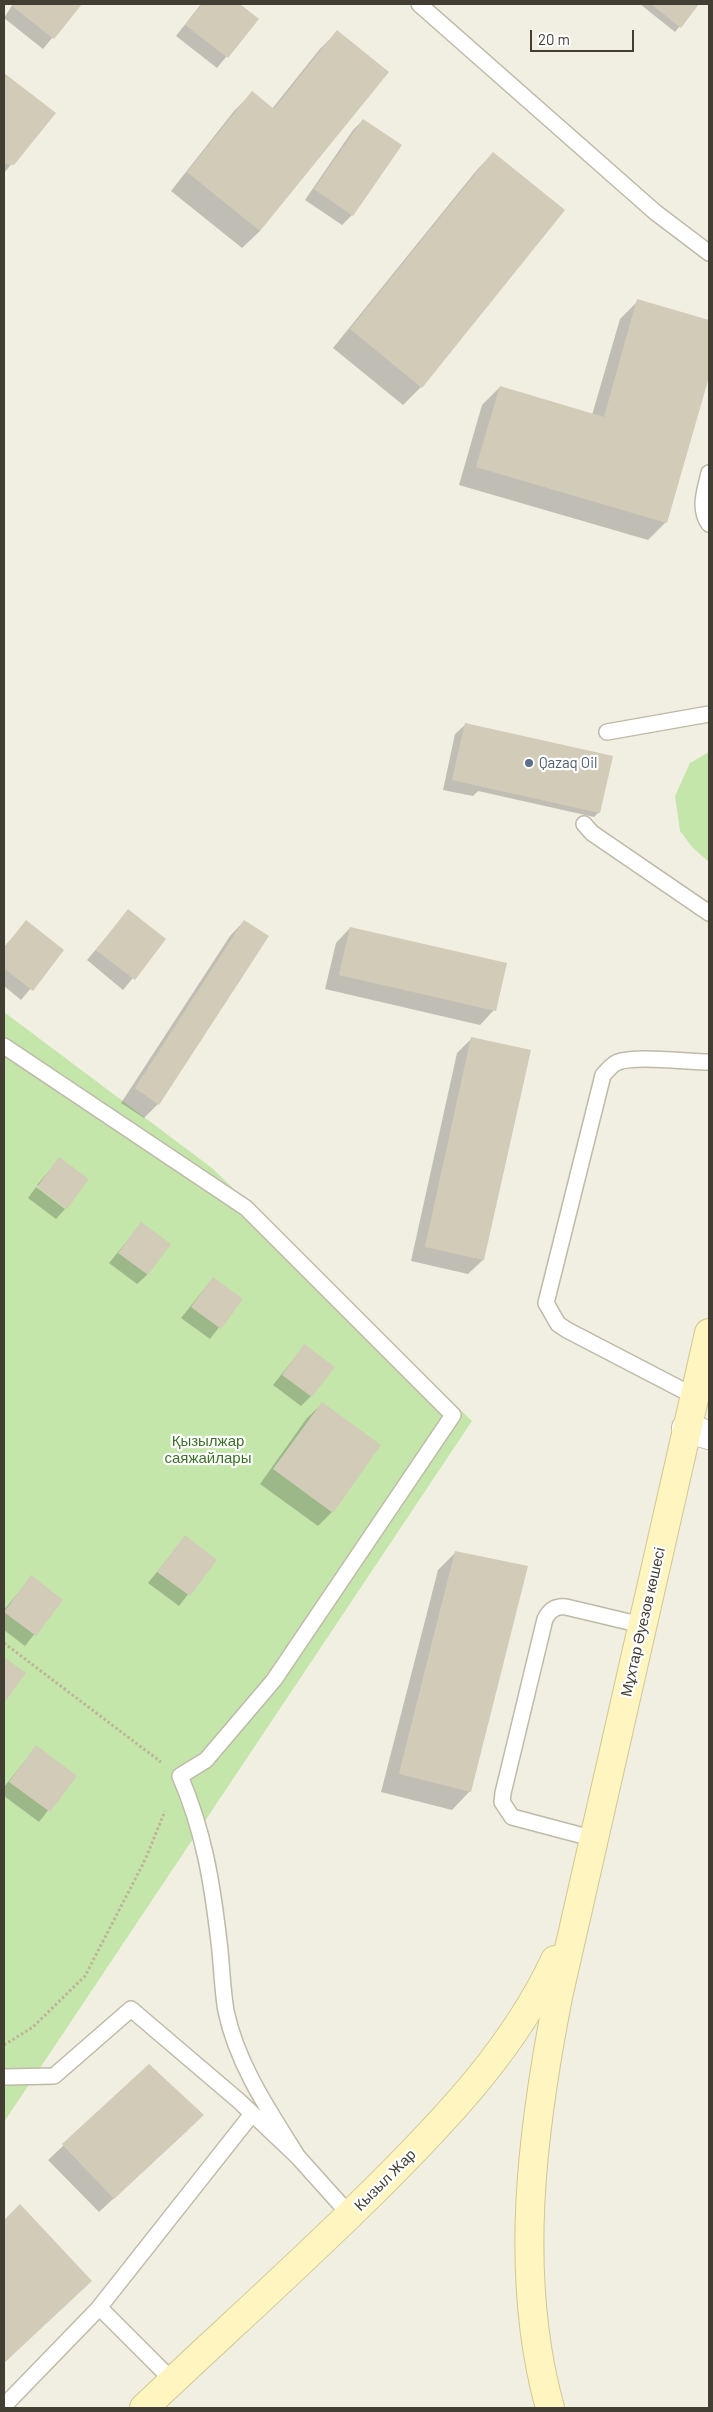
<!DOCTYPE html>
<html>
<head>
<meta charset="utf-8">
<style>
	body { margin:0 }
	#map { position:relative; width:713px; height:2412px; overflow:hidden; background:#f1eee2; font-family:Barlow,sans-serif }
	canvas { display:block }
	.frame { position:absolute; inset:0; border:5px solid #423e33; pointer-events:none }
	.scale { position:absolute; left:530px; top:30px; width:104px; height:22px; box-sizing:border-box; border:2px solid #423e33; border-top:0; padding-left:6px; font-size:15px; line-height:18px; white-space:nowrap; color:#423e33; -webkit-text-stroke:4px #fff; paint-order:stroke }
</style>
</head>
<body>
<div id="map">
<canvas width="713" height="2412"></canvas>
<div class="frame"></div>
<div class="scale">20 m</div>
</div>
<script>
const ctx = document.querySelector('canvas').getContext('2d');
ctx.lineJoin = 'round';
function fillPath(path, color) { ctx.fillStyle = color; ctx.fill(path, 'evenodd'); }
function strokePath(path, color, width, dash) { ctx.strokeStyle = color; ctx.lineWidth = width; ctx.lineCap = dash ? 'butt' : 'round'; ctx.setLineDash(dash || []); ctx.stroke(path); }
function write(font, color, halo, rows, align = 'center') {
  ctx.font = font + ' Barlow,sans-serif'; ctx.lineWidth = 4.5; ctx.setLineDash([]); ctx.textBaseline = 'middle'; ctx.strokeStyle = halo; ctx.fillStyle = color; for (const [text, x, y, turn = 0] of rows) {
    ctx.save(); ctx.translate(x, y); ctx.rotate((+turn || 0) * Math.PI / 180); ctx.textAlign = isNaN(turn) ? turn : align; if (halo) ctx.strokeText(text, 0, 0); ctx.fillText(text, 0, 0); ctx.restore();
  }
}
fillPath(new Path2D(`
	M 709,752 L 709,862 L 693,848 L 680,831 L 675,796 L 690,763 Z
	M 4,1012 L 212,1168 L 472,1421 L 4,2122 Z`), '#c5e6ab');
fillPath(new Path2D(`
	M 13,4 L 80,4 L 43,49 L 4,18 Z
	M 201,4 L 238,4 L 257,19 L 217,68 L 176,36 Z
	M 640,4 L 698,4 L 675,32 Z
	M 337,32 L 260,231 L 242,248 L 171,191 L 234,111 L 252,93 L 272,109 L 319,50 Z
	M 4,74 L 54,113 L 4,173 Z
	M 363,120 L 352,215 L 342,225 L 305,200 L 353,130 Z
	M 493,153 L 421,387 L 403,405 L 333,348 L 476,171 Z
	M 638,301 L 709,321 L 709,373 L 666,522 L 648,540 L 459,485 L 482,405 L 500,387 L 592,415 L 620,319 Z
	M 466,724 L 599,812 L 594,817 L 478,791 L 473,796 L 443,790 L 455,734 Z
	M 128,911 L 164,940 L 123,990 L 87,960 Z
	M 244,921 L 158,1104 L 144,1118 L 121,1103 L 230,936 Z
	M 26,922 L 62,951 L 21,1000 L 4,986 L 4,947 Z
	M 350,928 L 494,1010 L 480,1025 L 325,989 L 336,943 Z
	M 472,1038 L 483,1260 L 468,1274 L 411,1261 L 457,1053 Z
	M 60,1158 L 66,1207 L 37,1185 Z
	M 36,1187 L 65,1209 L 56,1219 L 28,1198 Z
	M 141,1224 L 148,1274 L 137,1284 L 109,1263 Z
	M 213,1278 L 241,1299 L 210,1339 L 181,1318 Z
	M 304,1346 L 311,1396 L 301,1406 L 273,1385 Z
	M 322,1404 L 332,1512 L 318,1526 L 260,1484 L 307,1418 Z
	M 185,1537 L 215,1560 L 179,1606 L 148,1583 Z
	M 456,1552 L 526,1567 L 469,1792 L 452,1810 L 381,1792 L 438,1570 Z
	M 31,1577 L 61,1600 L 25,1646 L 4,1630 L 4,1610 Z
	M 36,1747 L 75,1776 L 39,1822 L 4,1796 L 4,1787 Z
	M 149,2065 L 188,2130 L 99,2212 L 48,2160 Z
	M 20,2206 L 72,2298 L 4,2363 L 4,2222 Z`), '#0003');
fillPath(new Path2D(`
	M 14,4 L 82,4 L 54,39 L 12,6 Z
	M 202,4 L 240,4 L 259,19 L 228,58 L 185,25 Z
	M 651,4 L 699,4 L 681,28 Z
	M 337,30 L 389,72 L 260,231 L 187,172 L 252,91 L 274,109 Z
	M 4,73 L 56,113 L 14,165 L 4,164 Z
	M 363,119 L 402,145 L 353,216 L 314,189 Z
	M 493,152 L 565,210 L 422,388 L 350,329 Z
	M 637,299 L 709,320 L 709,377 L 667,523 L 476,467 L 500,386 L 604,417 Z
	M 465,723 L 613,756 L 600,813 L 452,780 Z
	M 128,909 L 166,939 L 135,980 L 96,950 Z
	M 26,920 L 64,950 L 33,991 L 4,968 L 4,948 Z
	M 244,920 L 269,936 L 159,1105 L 135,1088 Z
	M 350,927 L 507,963 L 496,1011 L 339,975 Z
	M 471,1037 L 531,1050 L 484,1260 L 425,1247 Z
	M 59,1157 L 89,1179 L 67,1209 L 37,1187 Z
	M 141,1222 L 171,1244 L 148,1275 L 118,1253 Z
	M 213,1277 L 243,1299 L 221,1329 L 191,1307 Z
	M 304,1344 L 335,1367 L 312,1397 L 282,1375 Z
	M 322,1402 L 381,1445 L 333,1513 L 273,1469 Z
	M 185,1535 L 217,1560 L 190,1596 L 157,1572 Z
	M 455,1551 L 528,1566 L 471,1792 L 399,1774 Z
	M 31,1575 L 63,1600 L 36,1636 L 4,1612 Z
	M 4,1657 L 26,1673 L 4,1703 Z
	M 36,1745 L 77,1776 L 50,1812 L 9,1782 Z
	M 149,2064 L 204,2115 L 114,2199 L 62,2144 Z
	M 20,2204 L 92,2281 L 4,2363 L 4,2220 Z`), '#d2cbb8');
const lane = new Path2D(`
	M 419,4 L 655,212 L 709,253
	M 709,473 C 705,490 698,509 709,524
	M 607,732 L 709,714
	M 584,824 L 592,833 L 709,913
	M 4,1046 L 246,1208 L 453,1415 L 274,1680 L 206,1760 L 180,1776 C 204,1832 212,1882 219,1942 C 222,1965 222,1988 226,2011 C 237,2064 269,2111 298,2157
	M 694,1396 L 567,1330 L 558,1324 L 546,1303 L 603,1075 C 608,1070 611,1065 618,1062 C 636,1055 687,1062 709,1062
	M 595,1839 L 512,1817 L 502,1802 L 503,1793 L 545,1619 C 550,1610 555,1606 566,1607 L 642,1625
	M 4,2077 L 54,2076 L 131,2009 L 239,2101 L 298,2157 L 350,2215
	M 98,2309 L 252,2114
	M 4,2406 L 98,2309 L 103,2311 L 173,2381`);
const street = new Path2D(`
	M 686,1428 L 709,1435`);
const secondary = new Path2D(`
	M 144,2408 C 223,2333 305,2260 382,2183 C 449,2116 515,2046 555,1960
	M 550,2408 C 513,2275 532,2130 558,1997 L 709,1333`);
strokePath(lane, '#bfbaa8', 18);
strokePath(street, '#bfbaa8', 30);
strokePath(secondary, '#d1c792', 30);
strokePath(new Path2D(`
	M 4,1643 L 161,1762
	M 4,2045 L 33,2027 L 85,1976 L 145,1860 L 165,1811`), '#beb497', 3, [2.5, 2.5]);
strokePath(lane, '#fff', 15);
strokePath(street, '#fff', 28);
strokePath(secondary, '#fef5c0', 28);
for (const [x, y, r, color] of [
	[529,763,5,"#5c6f8a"]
]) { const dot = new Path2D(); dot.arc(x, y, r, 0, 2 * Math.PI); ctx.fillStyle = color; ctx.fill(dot); strokePath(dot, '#fff', 2); }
write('15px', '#4e5e75', '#fff', [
	["Qazaq Oil",539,763]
], 'left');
write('15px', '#3c7228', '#fff', [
	["Қызылжар",208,1441],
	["саяжайлары",208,1458]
]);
write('15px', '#423e33', '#fff', [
	["Мұхтар Әуезов көшесі",643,1622,-77],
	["Кызыл Жар",385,2180,-45]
]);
</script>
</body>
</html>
